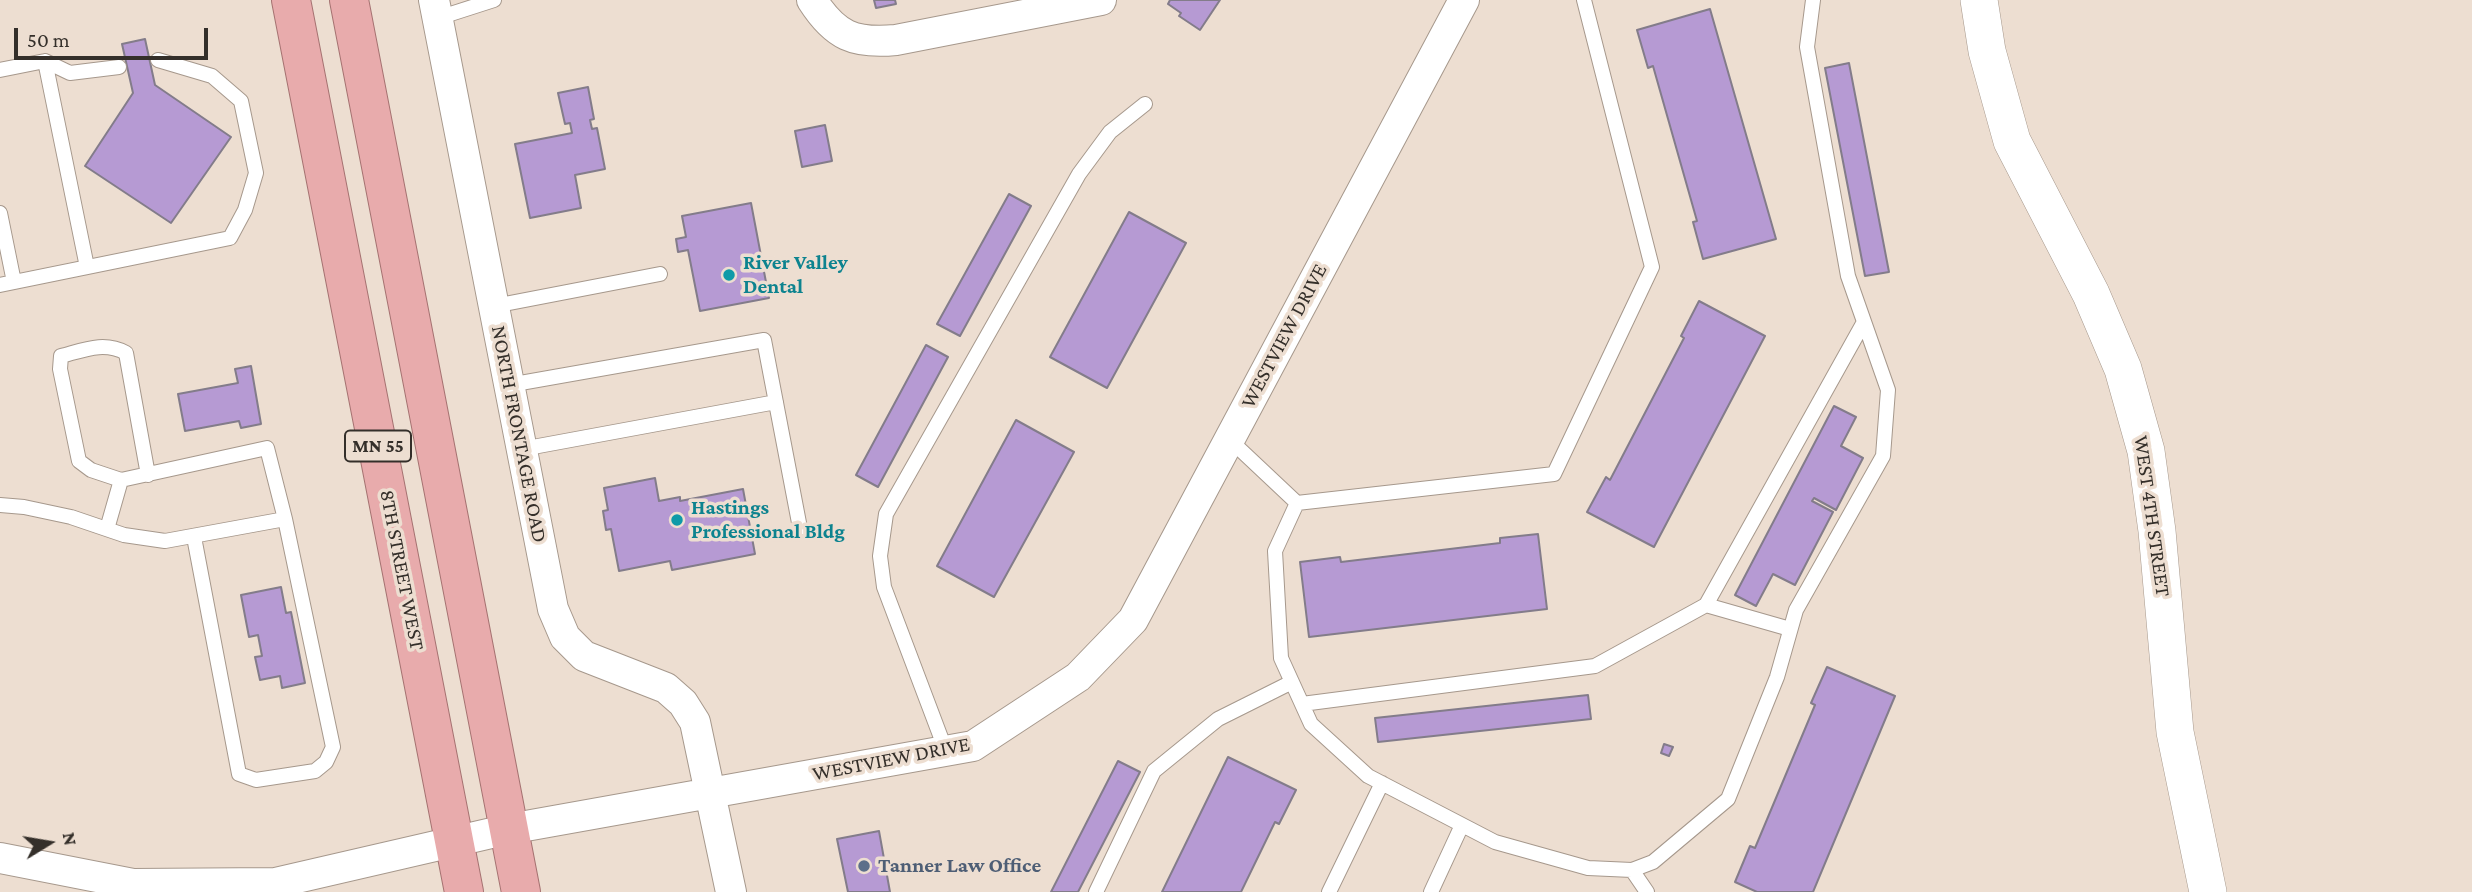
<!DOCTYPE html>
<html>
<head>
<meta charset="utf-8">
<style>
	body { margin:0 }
	#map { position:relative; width:2472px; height:892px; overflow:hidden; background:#edded1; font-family:"Crimson Pro",serif }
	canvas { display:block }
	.north { position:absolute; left:14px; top:808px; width:70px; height:70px; -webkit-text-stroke:5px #edded1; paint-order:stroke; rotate:79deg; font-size:19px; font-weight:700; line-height:28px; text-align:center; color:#342f2a }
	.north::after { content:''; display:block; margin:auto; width:24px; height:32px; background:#342f2a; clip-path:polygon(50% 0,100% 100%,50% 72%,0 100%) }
	.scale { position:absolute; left:14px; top:28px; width:194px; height:32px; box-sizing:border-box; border:4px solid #342f2a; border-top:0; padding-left:9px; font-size:21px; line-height:24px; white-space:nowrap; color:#342f2a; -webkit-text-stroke:5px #edded1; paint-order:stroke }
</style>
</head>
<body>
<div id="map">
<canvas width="2472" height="892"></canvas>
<div class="north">N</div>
<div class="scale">50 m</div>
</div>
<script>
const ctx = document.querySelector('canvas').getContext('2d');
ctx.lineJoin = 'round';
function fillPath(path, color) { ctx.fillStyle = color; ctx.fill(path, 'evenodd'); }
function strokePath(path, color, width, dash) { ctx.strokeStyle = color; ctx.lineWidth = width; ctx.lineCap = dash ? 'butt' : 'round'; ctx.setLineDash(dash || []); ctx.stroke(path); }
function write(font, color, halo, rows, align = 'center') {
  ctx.font = font + ' "Crimson Pro",serif'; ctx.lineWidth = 7; ctx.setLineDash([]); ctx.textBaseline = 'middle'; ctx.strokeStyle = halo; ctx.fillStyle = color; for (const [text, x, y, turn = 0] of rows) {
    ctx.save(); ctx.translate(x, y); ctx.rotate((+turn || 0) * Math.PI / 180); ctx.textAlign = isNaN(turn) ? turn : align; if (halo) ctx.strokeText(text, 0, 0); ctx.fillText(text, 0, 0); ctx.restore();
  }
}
const building = new Path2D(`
	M 874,0 L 895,0 L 896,4 L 876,8 Z
	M 1170,0 L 1220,0 L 1200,30 L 1179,16 L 1181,13 L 1168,4 Z
	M 1710,9 L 1776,239 L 1703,259 L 1693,222 L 1697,221 L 1653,66 L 1648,68 L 1637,30 Z
	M 145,39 L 155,85 L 231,137 L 171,223 L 85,166 L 133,93 L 122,44 Z
	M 1849,63 L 1889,272 L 1865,276 L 1825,68 Z
	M 588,87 L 594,119 L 590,120 L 592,129 L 597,128 L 605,169 L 575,175 L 581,208 L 530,218 L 515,144 L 572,133 L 570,123 L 565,124 L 558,93 Z
	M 825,125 L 832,161 L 802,167 L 795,131 Z
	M 1009,194 L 1031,206 L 960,336 L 937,324 Z
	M 751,203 L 769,298 L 700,311 L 688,250 L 678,252 L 676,239 L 686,237 L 682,216 Z
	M 1129,212 L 1186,243 L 1107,388 L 1050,357 Z
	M 1699,301 L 1765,336 L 1654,547 L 1587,512 L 1606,477 L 1610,480 L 1684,338 L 1681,336 Z
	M 926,345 L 948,357 L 878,487 L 856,475 Z
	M 251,366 L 261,424 L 241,428 L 239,421 L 185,431 L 178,394 L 238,383 L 235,369 Z
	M 1834,406 L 1856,417 L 1841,446 L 1863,458 L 1836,510 L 1814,498 L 1812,501 L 1833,512 L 1795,585 L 1773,574 L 1756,606 L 1735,595 Z
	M 1016,420 L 1074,452 L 994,597 L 937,566 Z
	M 655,478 L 659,501 L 680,497 L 680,501 L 743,489 L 755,554 L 672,570 L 670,561 L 619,571 L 611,529 L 606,530 L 603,511 L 608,510 L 604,488 Z
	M 1538,534 L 1547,609 L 1309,637 L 1300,562 L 1340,557 L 1341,562 L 1500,543 L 1500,538 Z
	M 281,587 L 286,613 L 291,612 L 305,683 L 282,688 L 280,676 L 260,680 L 255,657 L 262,656 L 258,635 L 249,637 L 241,595 Z
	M 1827,667 L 1895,696 L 1813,892 L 1757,892 L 1735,882 L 1750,846 L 1755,848 L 1815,705 L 1811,703 Z
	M 1588,695 L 1591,719 L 1378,742 L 1375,718 Z
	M 1664,744 L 1673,747 L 1669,756 L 1661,753 Z
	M 1228,757 L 1296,790 L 1279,824 L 1275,822 L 1241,892 L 1162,892 Z
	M 1118,761 L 1140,772 L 1078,892 L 1051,892 Z
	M 879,831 L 890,892 L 848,892 L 837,839 Z`);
fillPath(building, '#b69ad3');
strokePath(building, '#837c8a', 2);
const service = new Path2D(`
	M 438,18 L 494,0
	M 45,61 L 87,267
	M 0,70 L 45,61 L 70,73 L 119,67
	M 0,213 L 14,282
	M 0,285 L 230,238 L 245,210 L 256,173 L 241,101 L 212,76 L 158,60
	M 494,306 L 660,274
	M 509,385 L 764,340 L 800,528
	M 1229,439 L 1297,503 L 1275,551 L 1281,658 L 1311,724 L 1368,776 L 1495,842 L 1588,868 L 1632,870 L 1653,862 L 1728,799 L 1777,677 L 1796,610 L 1883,456 L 1888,390 L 1848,276 L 1807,47 L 1813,0
	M 522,449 L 776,402
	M 121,480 L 91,470 L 79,461 L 60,369 L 61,356 C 84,350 104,341 126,353 L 148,475
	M 1297,503 L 1554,474 L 1652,267 L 1584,0
	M 0,505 L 24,507 L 71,517 L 124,535 L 165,541 L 285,519
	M 107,529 L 121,480 L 267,448 L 285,519 L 333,747 L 326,762 L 315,771 L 256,780 L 239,774 L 194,537
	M 1790,629 L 1706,605 L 1864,322
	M 1302,704 L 1595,666 L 1706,605
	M 946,751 L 884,587 L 880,556 L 886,514 L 1079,174 L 1110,132 L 1145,104
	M 1632,870 L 1647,892
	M 1096,892 L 1154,771 L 1218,719 L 1292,682
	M 1329,892 L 1382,783
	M 1431,892 L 1462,825`);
const minor = new Path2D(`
	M 434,0 L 553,609 L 565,637 L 584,656 L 666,688 L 683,703 L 695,722 L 731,892
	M 812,0 C 835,36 854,44 896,40 L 1101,0
	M 0,858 L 133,884 L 275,883 L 509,829 L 973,746 L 1078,677 L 1133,620 L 1464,0`);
const tertiary = new Path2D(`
	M 1979,0 L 1987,51 L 2012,141 L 2091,294 L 2123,369 L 2146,451 L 2157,531 L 2175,732 L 2208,892`);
const trunk = new Path2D(`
	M 291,0 L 464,892
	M 349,0 L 521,892`);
strokePath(service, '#a6988c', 16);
strokePath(minor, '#a6988c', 32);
strokePath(tertiary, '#a6988c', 38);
strokePath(trunk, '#a57271', 40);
strokePath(service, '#fff', 14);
strokePath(minor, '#fff', 30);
strokePath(tertiary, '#fff', 37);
strokePath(trunk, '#e8abac', 38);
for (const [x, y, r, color] of [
	[729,275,7,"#0f9aa8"],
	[677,520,7,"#0f9aa8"],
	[864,866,7,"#5c6f8a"]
]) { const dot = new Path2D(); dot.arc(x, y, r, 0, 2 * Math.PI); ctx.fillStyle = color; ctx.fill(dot); strokePath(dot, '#edded1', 2.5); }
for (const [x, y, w] of [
	[378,446,66]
]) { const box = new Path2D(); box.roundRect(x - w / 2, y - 15.5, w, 31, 5); ctx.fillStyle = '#edded1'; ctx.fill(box); strokePath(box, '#342f2a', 2); }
write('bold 19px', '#342f2a', null, [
	["MN 55",378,446]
]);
write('bold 21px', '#0d838f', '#edded1', [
	["River Valley",743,263],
	["Dental",743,287],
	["Hastings",691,508],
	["Professional Bldg",691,532]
], 'left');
write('21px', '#342f2a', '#edded1', [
	["WESTVIEW DRIVE",1284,336,-62],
	["NORTH FRONTAGE ROAD",519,434,79],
	["WEST 4TH STREET",2152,516,82],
	["8TH STREET WEST",402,570,79],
	["WESTVIEW DRIVE",891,759,-11]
]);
write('bold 21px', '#4e5e75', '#edded1', [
	["Tanner Law Office",878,866]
], 'left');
</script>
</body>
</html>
